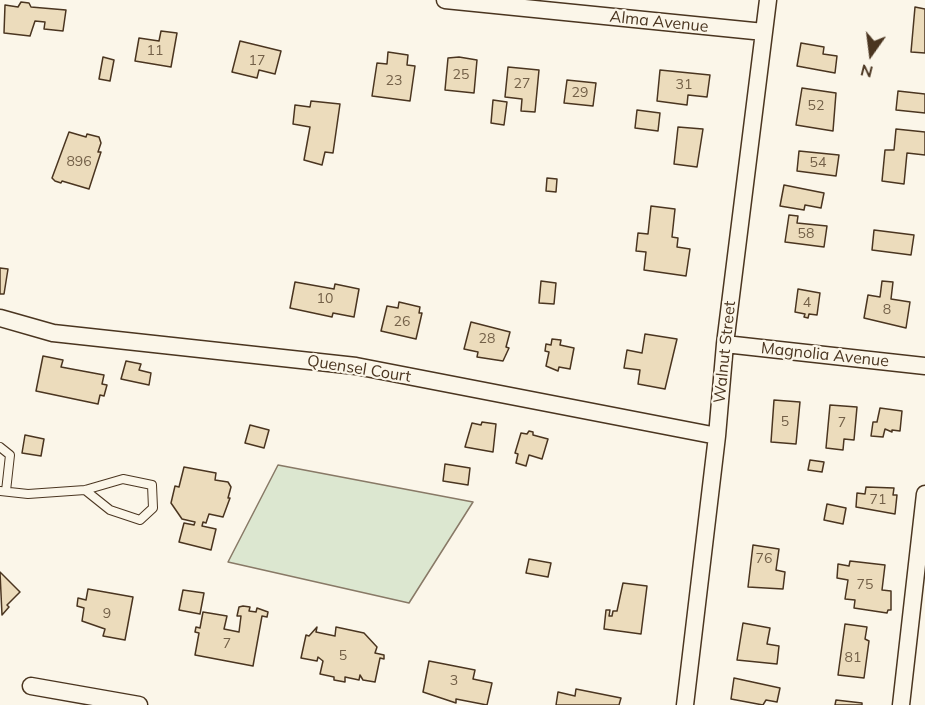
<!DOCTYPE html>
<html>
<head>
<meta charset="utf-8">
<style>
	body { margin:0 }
	#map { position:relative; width:925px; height:705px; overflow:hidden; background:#fbf6e9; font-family:Mulish,sans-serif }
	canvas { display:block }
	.north { position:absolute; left:841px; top:24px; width:60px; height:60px; -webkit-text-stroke:4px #fbf6e9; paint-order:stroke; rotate:194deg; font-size:16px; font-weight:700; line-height:24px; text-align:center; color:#4a3520 }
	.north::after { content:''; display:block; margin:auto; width:21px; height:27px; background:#4a3520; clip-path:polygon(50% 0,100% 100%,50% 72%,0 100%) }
</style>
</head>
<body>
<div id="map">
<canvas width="925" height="705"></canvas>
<div class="north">N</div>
</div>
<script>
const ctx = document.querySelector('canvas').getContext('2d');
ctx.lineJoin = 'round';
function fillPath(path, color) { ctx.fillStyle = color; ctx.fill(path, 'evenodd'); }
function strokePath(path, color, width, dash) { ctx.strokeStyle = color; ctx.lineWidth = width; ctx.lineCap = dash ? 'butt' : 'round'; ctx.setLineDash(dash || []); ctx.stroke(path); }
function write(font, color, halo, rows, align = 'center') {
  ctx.font = font + ' Mulish,sans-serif'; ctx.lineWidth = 4.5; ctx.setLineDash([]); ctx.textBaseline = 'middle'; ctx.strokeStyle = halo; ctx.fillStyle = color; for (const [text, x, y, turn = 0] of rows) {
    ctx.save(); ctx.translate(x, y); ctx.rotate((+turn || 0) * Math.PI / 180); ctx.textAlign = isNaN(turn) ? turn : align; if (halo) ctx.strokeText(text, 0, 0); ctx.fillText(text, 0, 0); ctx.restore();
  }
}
const green = new Path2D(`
	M 278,465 L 473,502 L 409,603 L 228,562 Z`);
fillPath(green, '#dce7d0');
strokePath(green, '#887966', 1.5);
const building = new Path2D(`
	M 21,2 L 29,3 L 31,7 L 66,10 L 63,31 L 44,29 L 45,22 L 35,21 L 30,36 L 4,33 L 5,5 L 18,7 Z
	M 915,7 L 925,9 L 925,53 L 911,52 Z
	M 161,31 L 177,33 L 171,67 L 135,61 L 139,38 L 159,41 Z
	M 240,41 L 281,51 L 275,74 L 259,70 L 257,78 L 232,72 Z
	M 801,43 L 824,47 L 823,54 L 837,56 L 835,73 L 797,66 Z
	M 388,52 L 408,55 L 407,65 L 415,66 L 410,101 L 372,96 L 377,63 L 387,64 Z
	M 103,57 L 114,60 L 110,81 L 99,79 Z
	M 459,57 L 477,60 L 474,93 L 445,90 L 448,58 Z
	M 508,67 L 539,70 L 535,112 L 521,111 L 522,99 L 505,97 Z
	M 660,70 L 710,75 L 707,97 L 688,95 L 687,105 L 657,101 Z
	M 567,80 L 596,83 L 593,106 L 564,103 Z
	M 802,88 L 836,93 L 833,131 L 796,125 Z
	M 898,91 L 925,94 L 925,113 L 896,110 Z
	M 493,100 L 507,102 L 504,125 L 491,123 Z
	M 311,101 L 340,104 L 333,153 L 325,152 L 322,165 L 304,160 L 310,127 L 293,124 L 295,105 L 310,107 Z
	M 637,110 L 660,113 L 658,131 L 635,128 Z
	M 678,127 L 703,129 L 697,167 L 674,164 Z
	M 896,129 L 925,132 L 925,155 L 907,153 L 904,184 L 882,181 L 885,150 L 894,150 Z
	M 69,132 L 86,137 L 87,134 L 99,137 L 101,143 L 98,152 L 101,152 L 89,189 L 62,181 L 61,183 L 55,181 L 52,178 Z
	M 799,151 L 839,155 L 836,176 L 797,171 Z
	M 547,178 L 557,179 L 556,192 L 546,191 Z
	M 784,185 L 824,193 L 821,208 L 805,205 L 804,210 L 780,206 Z
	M 651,206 L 675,209 L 672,237 L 678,238 L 677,247 L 690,249 L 686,276 L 644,270 L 646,252 L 636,251 L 638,233 L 648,234 Z
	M 789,215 L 798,216 L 797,223 L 827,226 L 824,247 L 785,242 Z
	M 874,230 L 914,235 L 911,255 L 872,250 Z
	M 0,268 L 8,269 L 4,294 L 0,294 Z
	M 541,281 L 556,283 L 554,304 L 539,303 Z
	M 882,281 L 893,282 L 891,299 L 910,302 L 906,328 L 864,318 L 868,295 L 880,297 Z
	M 295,282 L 334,289 L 335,284 L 359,289 L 354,317 L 333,313 L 332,317 L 290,308 Z
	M 798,289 L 820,293 L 817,315 L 809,314 L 808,318 L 804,317 L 805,314 L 795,312 Z
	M 399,302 L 420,307 L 419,313 L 422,313 L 416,339 L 381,331 L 387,306 L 398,308 Z
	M 471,322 L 510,332 L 506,347 L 509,348 L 503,361 L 477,357 L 478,352 L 464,349 Z
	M 645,334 L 677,339 L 665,389 L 638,384 L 640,370 L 624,368 L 627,350 L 642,353 Z
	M 552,339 L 561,340 L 560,345 L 574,348 L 570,369 L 559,367 L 558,371 L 546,366 L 549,352 L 545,351 L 546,344 L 551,345 Z
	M 43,356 L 63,360 L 61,367 L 104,375 L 102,384 L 107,385 L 104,396 L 100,395 L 98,404 L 36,391 Z
	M 126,361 L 141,364 L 139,370 L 151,373 L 149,385 L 121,379 Z
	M 774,400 L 800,402 L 796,444 L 771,442 Z
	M 830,405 L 857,407 L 854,440 L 844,439 L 843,450 L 826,448 Z
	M 880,408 L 902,411 L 900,431 L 892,430 L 892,432 L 885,429 L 883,437 L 871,436 L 873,422 L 877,422 Z
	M 482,422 L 496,424 L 493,452 L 465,447 L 472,423 L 481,425 Z
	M 250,425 L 269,430 L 264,448 L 245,443 Z
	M 529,431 L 533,432 L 533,435 L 548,439 L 542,459 L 529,455 L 526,466 L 516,463 L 518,454 L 515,453 L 521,433 L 527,434 Z
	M 25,435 L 44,439 L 41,456 L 22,453 Z
	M 810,460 L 824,462 L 822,472 L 808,470 Z
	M 445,464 L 470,468 L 468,485 L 443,481 Z
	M 184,467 L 216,473 L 215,480 L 228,482 L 231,487 L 228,498 L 230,498 L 223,517 L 209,514 L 206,523 L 203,522 L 202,526 L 216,529 L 211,550 L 179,542 L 184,523 L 194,525 L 195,522 L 182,519 L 171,503 L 175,486 L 179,487 Z
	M 866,487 L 894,488 L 893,495 L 897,495 L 895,514 L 856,507 L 857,493 L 865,494 Z
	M 827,504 L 846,508 L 843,524 L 824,520 Z
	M 753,545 L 779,549 L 776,570 L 785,572 L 783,589 L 748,587 Z
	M 529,559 L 551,563 L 548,577 L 526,573 Z
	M 850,561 L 885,565 L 882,590 L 891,591 L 891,610 L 888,610 L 887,613 L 854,608 L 855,600 L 845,599 L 848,580 L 837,578 L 838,564 L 849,566 Z
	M 0,572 L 20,592 L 7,605 L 9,607 L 2,615 Z
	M 623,583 L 647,586 L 641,634 L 604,629 L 606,610 L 610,610 L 609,616 L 612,616 L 613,611 L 617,611 Z
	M 88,589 L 133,597 L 125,640 L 103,636 L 105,629 L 82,621 L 84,608 L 77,606 L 78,598 L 86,600 Z
	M 183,590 L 204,593 L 200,614 L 179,610 Z
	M 243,606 L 250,607 L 249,611 L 256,612 L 257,608 L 268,612 L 267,617 L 262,616 L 253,666 L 195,655 L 199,633 L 195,632 L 196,627 L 200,628 L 203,612 L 227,616 L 224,629 L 239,632 L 241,616 L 237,616 L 239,607 Z
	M 743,623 L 770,628 L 767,644 L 779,646 L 777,664 L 737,660 Z
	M 845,624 L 867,627 L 865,639 L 869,641 L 864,678 L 838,675 Z
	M 317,627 L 316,632 L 335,636 L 336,627 L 364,633 L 377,647 L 375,653 L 384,655 L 384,659 L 380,658 L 375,682 L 363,680 L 360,675 L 359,680 L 345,677 L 345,682 L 334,680 L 334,677 L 320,674 L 323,661 L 318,657 L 317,661 L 301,658 L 306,635 L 309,636 Z
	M 429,661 L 475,670 L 473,679 L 492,683 L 487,705 L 456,699 L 456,703 L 423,692 Z
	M 734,678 L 780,688 L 777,702 L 766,700 L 763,705 L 731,699 Z
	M 576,689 L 621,698 L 619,705 L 556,705 L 558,692 L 575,696 Z
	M 836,700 L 862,703 L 862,705 L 835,705 Z`);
fillPath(building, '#ecdcbc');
strokePath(building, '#4a3520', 1.5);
const service = new Path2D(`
	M 0,447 L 10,455 L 6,491
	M 0,491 L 28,494 L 85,490 L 123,479 L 152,485 L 153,508 L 140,520 L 110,510 L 85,490`);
const minor = new Path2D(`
	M 445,0 L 764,32
	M 0,318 L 53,333 L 356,366 L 717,436
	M 725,344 L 925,366
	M 31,686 L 139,705
	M 685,705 L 717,436 L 725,344 L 768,0
	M 901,705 L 925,494`);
strokePath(service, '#4a3520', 10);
strokePath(minor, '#4a3520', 19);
strokePath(service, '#fbf6e9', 8);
strokePath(minor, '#fbf6e9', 16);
write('14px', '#725f47', null, [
	["11",155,51],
	["17",257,61],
	["25",461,75],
	["23",394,81],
	["27",522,84],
	["31",684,85],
	["29",580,93],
	["52",816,106],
	["896",79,162],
	["54",818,163],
	["58",806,234],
	["10",325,299],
	["4",807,303],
	["8",887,310],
	["26",402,322],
	["28",487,339],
	["5",785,422],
	["7",842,423],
	["71",878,500],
	["76",764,559],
	["75",865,585],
	["9",107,614],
	["7",227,644],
	["5",343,656],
	["81",853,658],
	["3",454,681]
]);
write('16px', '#4a3520', '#fbf6e9', [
	["Alma Avenue",659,22,6],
	["Walnut Street",725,352,-84],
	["Magnolia Avenue",825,355,6],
	["Quensel Court",359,369,9]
]);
</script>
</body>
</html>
